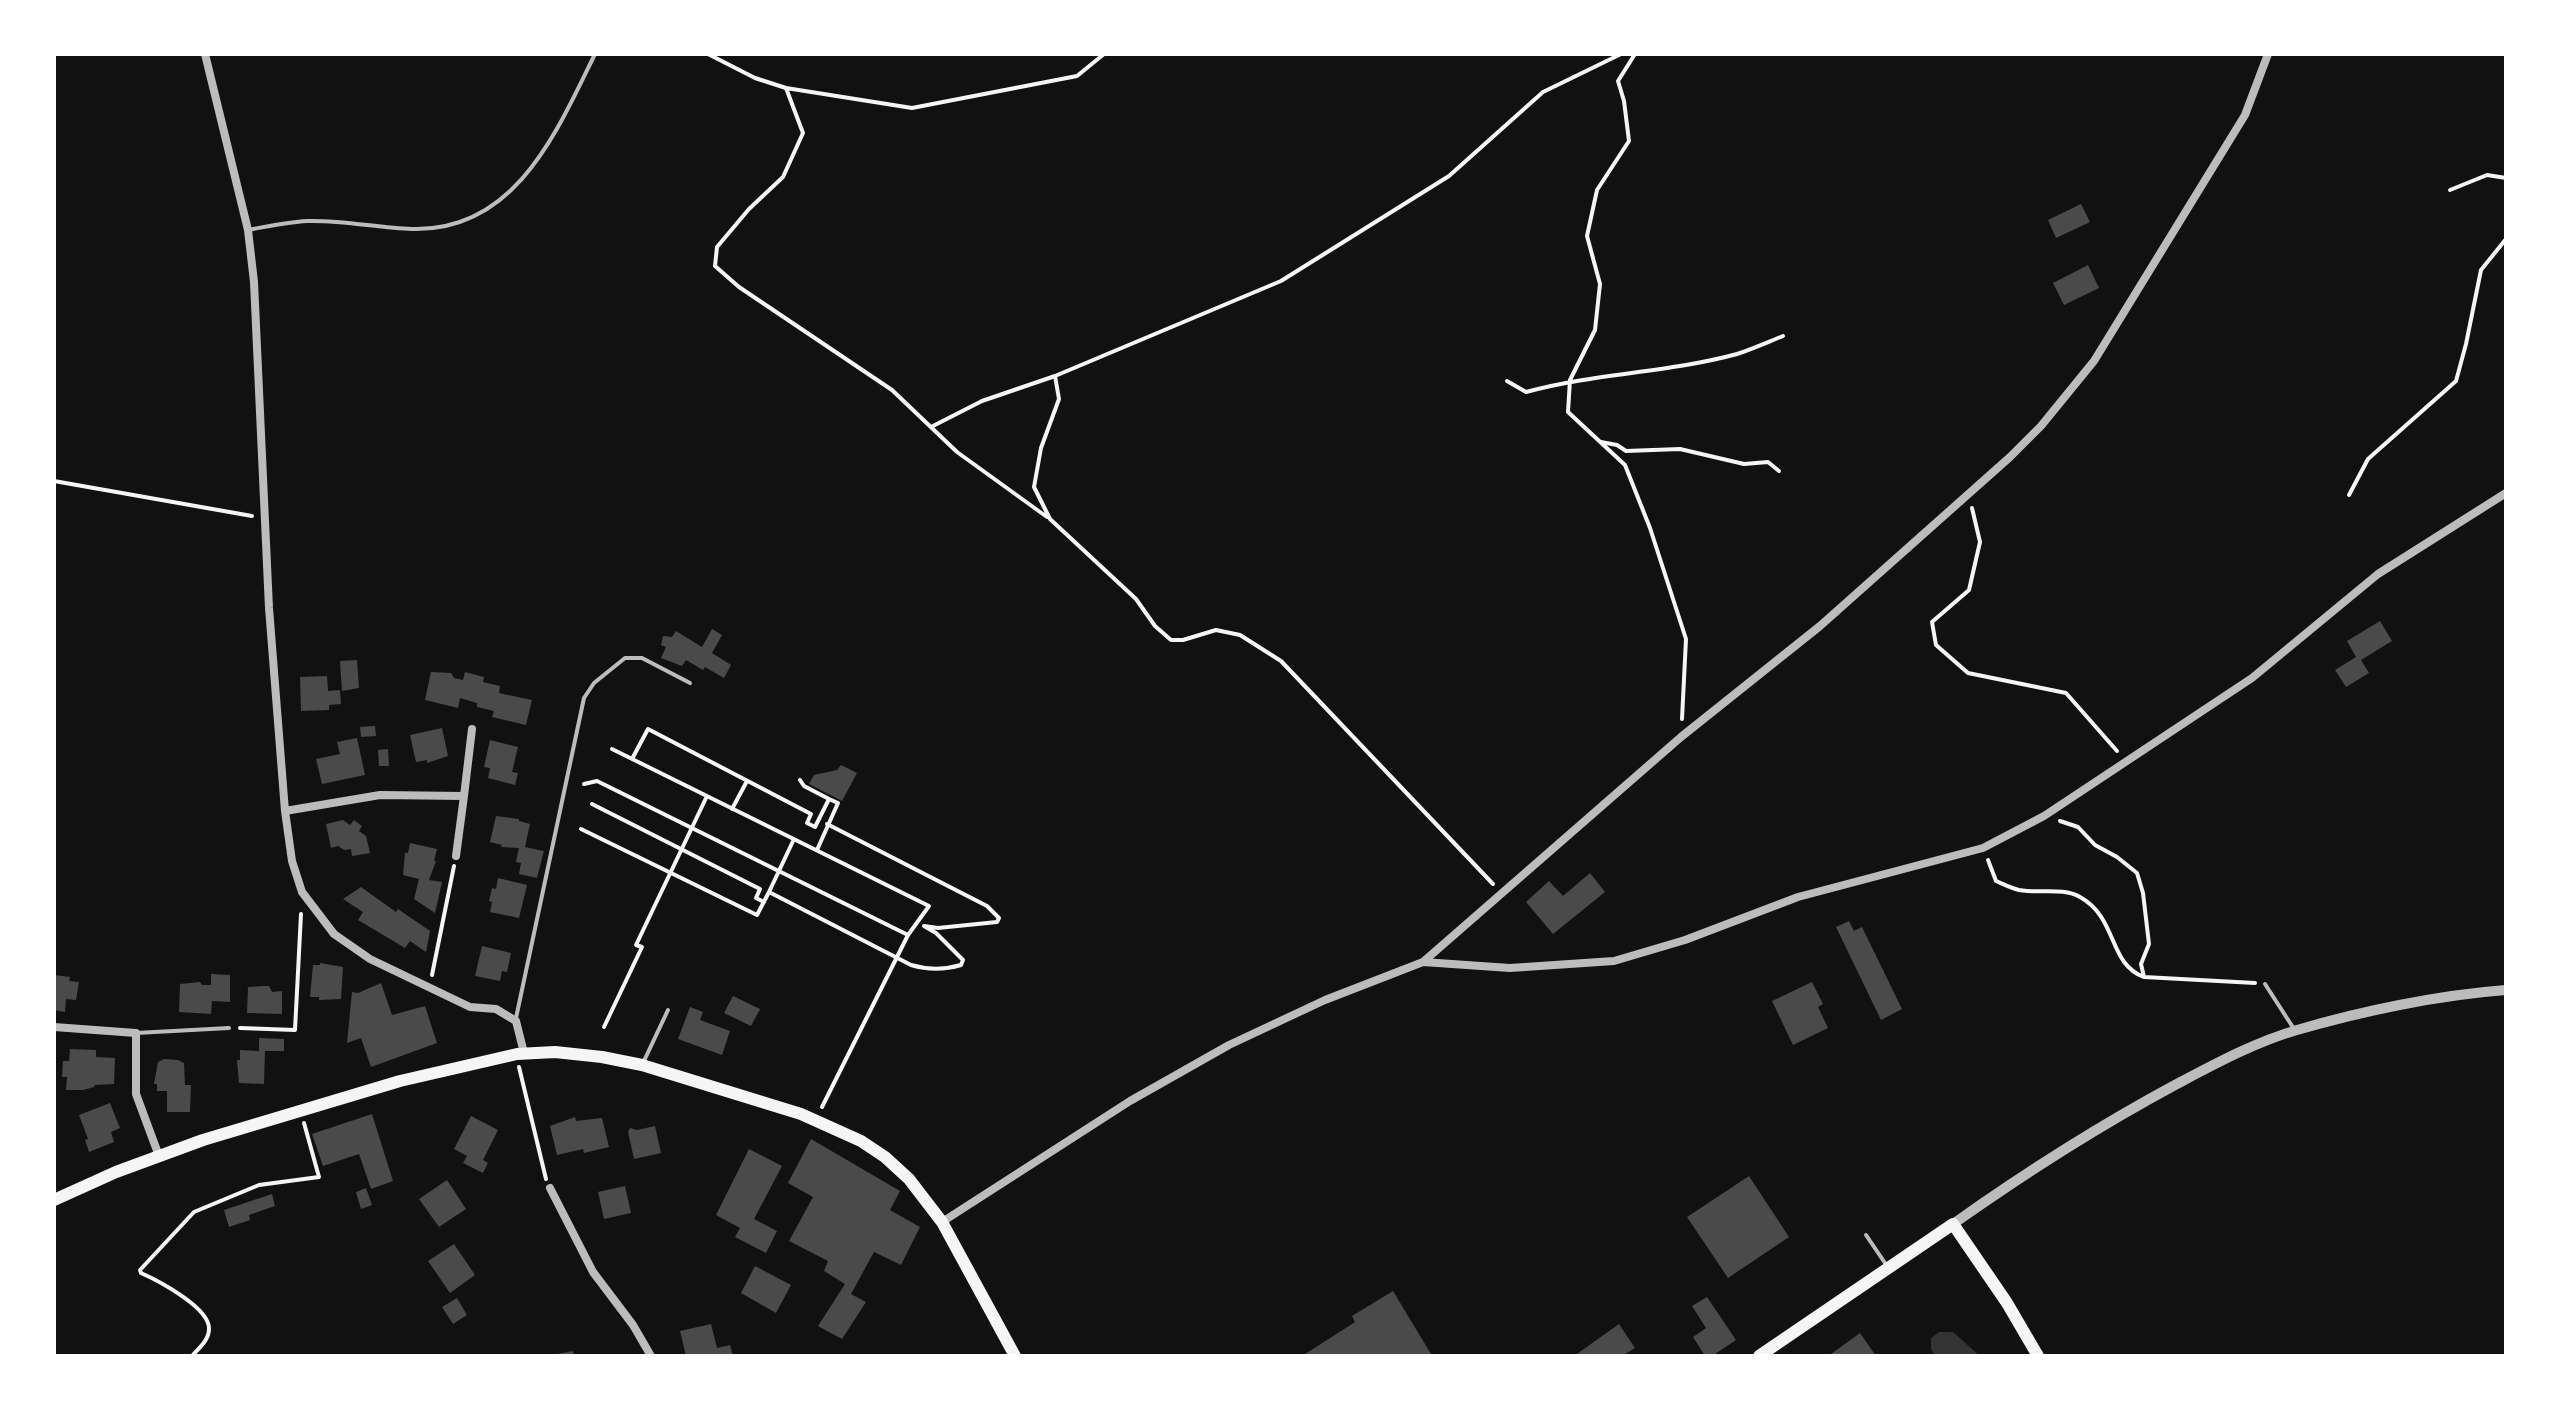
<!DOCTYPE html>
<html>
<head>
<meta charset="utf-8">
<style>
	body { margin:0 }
	#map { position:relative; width:2560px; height:1410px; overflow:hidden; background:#111; font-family:"Exo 2",sans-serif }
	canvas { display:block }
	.frame { position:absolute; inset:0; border:56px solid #fff; pointer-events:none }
</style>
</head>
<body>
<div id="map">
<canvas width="2560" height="1410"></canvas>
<div class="frame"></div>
</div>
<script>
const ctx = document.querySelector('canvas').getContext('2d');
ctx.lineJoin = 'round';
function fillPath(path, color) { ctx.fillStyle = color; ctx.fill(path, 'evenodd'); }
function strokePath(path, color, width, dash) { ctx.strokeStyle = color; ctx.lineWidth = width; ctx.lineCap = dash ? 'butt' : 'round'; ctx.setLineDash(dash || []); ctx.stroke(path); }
fillPath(new Path2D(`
	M 1939,1332 L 1953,1332 L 1980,1356 L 1935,1356 L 1931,1349 L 1931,1338 Z`), '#333');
fillPath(new Path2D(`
	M 2081,204 L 2090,222 L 2056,238 L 2048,220 Z
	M 2088,265 L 2099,288 L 2064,305 L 2053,283 Z
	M 2380,621 L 2392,641 L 2361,660 L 2369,673 L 2346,687 L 2335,670 L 2356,657 L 2347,641 Z
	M 712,629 L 722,635 L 712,653 L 731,665 L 724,678 L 705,667 L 703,670 L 686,660 L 682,666 L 661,658 L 666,647 L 661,645 L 663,636 L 672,637 L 676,631 L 702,647 Z
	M 357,660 L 359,688 L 342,691 L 340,661 Z
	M 431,672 L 451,673 L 454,678 L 463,680 L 465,672 L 484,677 L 483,682 L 500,686 L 499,693 L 532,700 L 526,725 L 492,717 L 494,711 L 477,707 L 477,703 L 460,698 L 458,708 L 425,700 Z
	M 327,676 L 328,691 L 340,690 L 341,704 L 329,705 L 329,710 L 301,711 L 300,677 Z
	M 375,726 L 376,736 L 361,737 L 360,727 Z
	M 442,728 L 448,756 L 427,763 L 427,760 L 416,762 L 410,735 Z
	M 357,738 L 365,775 L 322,784 L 316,759 L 340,754 L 337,742 Z
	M 490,740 L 518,747 L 512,772 L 518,773 L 515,785 L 488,778 L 490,768 L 484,767 Z
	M 388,749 L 389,766 L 379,766 L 378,750 Z
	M 841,765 L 857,773 L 842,801 L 809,784 L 814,775 L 837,770 Z
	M 496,816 L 519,819 L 519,821 L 530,824 L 525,847 L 544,851 L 537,878 L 519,874 L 521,863 L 516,862 L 519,848 L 501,847 L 502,845 L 490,842 Z
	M 343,820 L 350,825 L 354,820 L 362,826 L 359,831 L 366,836 L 370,853 L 352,856 L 351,849 L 344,850 L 338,846 L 331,848 L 326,824 Z
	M 410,843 L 437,849 L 434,861 L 436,861 L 429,880 L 442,882 L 435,913 L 414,899 L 419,879 L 403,875 L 405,853 L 408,853 Z
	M 1590,873 L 1605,892 L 1553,934 L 1526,902 L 1549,881 L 1563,896 Z
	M 498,878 L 527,885 L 519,918 L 490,912 L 492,902 L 489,901 L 492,888 L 496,889 Z
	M 361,887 L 396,912 L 398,909 L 430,931 L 426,952 L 410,941 L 405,948 L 358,920 L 363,912 L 343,899 Z
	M 1849,921 L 1854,931 L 1862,927 L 1902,1009 L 1881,1020 L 1836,927 Z
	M 482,946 L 511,953 L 507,972 L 502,971 L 500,981 L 475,976 Z
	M 320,963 L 343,967 L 341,999 L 319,1000 L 319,997 L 310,997 L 313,965 L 320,965 Z
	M 211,974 L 230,975 L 230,1002 L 212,1001 L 211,1014 L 179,1012 L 180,984 L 200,982 L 202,985 L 211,985 Z
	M 54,975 L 70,977 L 69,981 L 79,982 L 76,1000 L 66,999 L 65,1012 L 54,1010 Z
	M 1812,982 L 1823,1004 L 1818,1007 L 1828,1028 L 1793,1045 L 1772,1001 Z
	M 381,983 L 392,1015 L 425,1006 L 437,1043 L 371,1067 L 361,1038 L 347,1043 L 352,992 L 358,993 Z
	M 263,986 L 269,986 L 272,992 L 282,991 L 282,1014 L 247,1013 L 248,987 Z
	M 733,996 L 760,1009 L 751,1026 L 724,1013 Z
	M 690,1007 L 703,1012 L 700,1020 L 730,1031 L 722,1055 L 678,1039 Z
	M 259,1038 L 284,1039 L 284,1051 L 265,1051 L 264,1084 L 239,1083 L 237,1060 L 240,1060 L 240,1050 L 259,1051 Z
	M 70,1049 L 96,1050 L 96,1057 L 115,1058 L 114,1084 L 95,1085 L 94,1087 L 83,1090 L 66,1090 L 67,1077 L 62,1077 L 63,1061 L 69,1061 Z
	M 164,1059 L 178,1060 L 184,1063 L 185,1085 L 191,1085 L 190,1112 L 167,1112 L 167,1091 L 157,1091 L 157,1084 L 154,1084 L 158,1062 Z
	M 110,1103 L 120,1128 L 111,1132 L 114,1142 L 89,1152 L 85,1140 L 88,1139 L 79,1115 Z
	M 372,1114 L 393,1181 L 371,1189 L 359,1154 L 323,1166 L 312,1134 Z
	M 471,1116 L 498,1130 L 483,1160 L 488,1163 L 483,1173 L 463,1163 L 467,1156 L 454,1149 Z
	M 575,1117 L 576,1121 L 602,1118 L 609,1147 L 584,1153 L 583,1149 L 557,1155 L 550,1126 Z
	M 655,1126 L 661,1153 L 634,1159 L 628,1132 L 630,1128 L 637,1130 Z
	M 811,1139 L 900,1191 L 890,1210 L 920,1227 L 901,1265 L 874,1252 L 851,1294 L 866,1302 L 842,1339 L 818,1326 L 845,1284 L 824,1271 L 828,1261 L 789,1241 L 813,1197 L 788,1183 Z
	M 749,1149 L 782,1166 L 754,1219 L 777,1231 L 766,1253 L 735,1237 L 740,1228 L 716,1215 Z
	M 1749,1176 L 1789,1237 L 1728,1278 L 1687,1217 Z
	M 447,1180 L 466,1209 L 439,1227 L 419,1199 Z
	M 625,1186 L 631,1213 L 604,1219 L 598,1192 Z
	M 366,1188 L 372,1205 L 361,1209 L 356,1192 Z
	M 272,1194 L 275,1206 L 249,1215 L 250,1220 L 229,1227 L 224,1210 Z
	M 454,1244 L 475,1275 L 450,1293 L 428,1261 Z
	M 755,1266 L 791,1285 L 776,1313 L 741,1293 Z
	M 1393,1291 L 1431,1354 L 1302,1356 L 1355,1322 L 1352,1316 Z
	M 1707,1297 L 1736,1340 L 1712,1356 L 1705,1356 L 1693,1337 L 1706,1328 L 1692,1306 Z
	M 457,1298 L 467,1315 L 453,1324 L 442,1307 Z
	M 711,1324 L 717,1348 L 730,1345 L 733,1356 L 686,1356 L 680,1331 Z
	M 1619,1324 L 1635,1348 L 1622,1356 L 1574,1356 Z
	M 1860,1333 L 1876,1356 L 1832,1356 L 1831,1354 Z
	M 573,1351 L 574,1356 L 553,1356 L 552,1355 Z`), '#4a4a4a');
strokePath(new Path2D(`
	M 708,54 L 755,78 L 786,88 L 912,108 L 1077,76 L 1104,54
	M 1635,54 L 1618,81 L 1624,101 L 1629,141 L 1597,190 L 1587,236 L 1600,284 L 1595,330 L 1570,380 L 1568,412 L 1625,465 L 1650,528 L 1686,639 L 1682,719
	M 786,88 L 803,133 L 783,177 L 749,209 L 717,247 L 715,266 L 739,287 L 892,390 L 957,452 L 1047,517
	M 2450,190 L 2487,175 L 2506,178
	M 1055,376 L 1059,399 L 1041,448 L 1034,487 L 1050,519 L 1136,599 L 1155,626 L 1171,640 L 1183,640 L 1216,630 L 1240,635 L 1281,661 L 1493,884
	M 1507,381 L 1526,392 C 1595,373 1667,373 1737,354 C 1752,349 1768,342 1783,336
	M 931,427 L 982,401 L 1055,376 L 1281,281 L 1449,176 L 1543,92 L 1621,54
	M 1601,442 L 1617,445 L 1626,451 L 1680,449 L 1744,464 L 1768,462 L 1779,471
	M 54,481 L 252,516
	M 2349,495 L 2368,459 L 2456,381 L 2466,344 L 2481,270 L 2506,239
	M 1972,508 L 1980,542 L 1969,590 L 1932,622 L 1936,645 L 1968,673 L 2066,693 L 2117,751
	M 632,759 L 648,729 L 811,814 L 807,823 L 815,827 L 829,799 L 838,803 L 817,850
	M 800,780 L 804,786 L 829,799
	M 584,784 L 597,781 L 908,935 L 929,906 L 612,749
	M 592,804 L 760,889 L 756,898 L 764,902
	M 732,809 L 747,781
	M 2060,821 L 2078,827 L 2095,845 L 2117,857 L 2137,873 L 2143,893 L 2149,944 L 2141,964 L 2144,977
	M 581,829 L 757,915 L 769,892
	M 794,839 L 769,892 L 911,965 C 928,970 944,970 961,965 L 963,960 L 936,933 L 924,926 L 938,928 L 997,922 L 999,918 L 987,906 L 827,824
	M 1988,860 L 1996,881 C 2003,884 2011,888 2019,890 C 2038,894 2063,887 2080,897 C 2118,918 2108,964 2144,977 L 2255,983
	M 432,975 L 454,866
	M 604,1027 L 642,947 L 636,945 L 707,796
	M 240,1028 L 295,1030 L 301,914
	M 519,1067 L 546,1179
	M 822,1107 L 908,935
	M 192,1356 C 199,1348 209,1340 209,1329 C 210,1308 159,1281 141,1273 L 140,1270 L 194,1212 L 259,1185 L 319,1177 L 304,1123`), '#f5f5f5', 4);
strokePath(new Path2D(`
	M 248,230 C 268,226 288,222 308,221 C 343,220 378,228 412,229 C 516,232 557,131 595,54
	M 2265,984 L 2294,1029
	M 516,1018 L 584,698 L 594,683 L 625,658 L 642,658 L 690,683
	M 136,1033 L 229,1028
	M 643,1063 L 668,1010
	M 1866,1235 L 1887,1266`), '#bcbcbc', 4);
strokePath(new Path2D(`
	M 205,54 L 248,230 L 254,282 L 269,608 L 285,811 L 292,861 L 302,892 L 334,934 L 370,959 L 470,1007 L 496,1009 L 516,1021 L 524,1053
	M 285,811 L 380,795 L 464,796 L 472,729
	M 456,856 L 464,796
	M 1423,962 L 1510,968 L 1614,961 L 1685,940 L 1798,897 L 1983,848 L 2044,816 L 2252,678 L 2378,574 L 2506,493
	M 54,1027 L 136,1033 L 136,1094 L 159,1156
	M 550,1188 L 593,1272 L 633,1325 L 651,1356
	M 942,1222 L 1130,1101 L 1229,1045 L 1325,1000 L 1423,962 L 1681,737 L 1820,626 L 2010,457 L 2041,426 L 2094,361 L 2245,115 L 2268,54`), '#bcbcbc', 8);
strokePath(new Path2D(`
	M 1953,1224 C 2025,1173 2097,1127 2175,1085 C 2213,1065 2255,1042 2297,1030 C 2362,1011 2439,995 2506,990`), '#bcbcbc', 10);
strokePath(new Path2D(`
	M 54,1200 L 116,1172 L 203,1140 L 400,1081 L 517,1054 L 555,1052 L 602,1057 L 642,1065 L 801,1114 L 861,1141 L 885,1157 L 909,1179 L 942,1222 L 1015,1356
	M 1759,1356 L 1953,1224 L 2007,1303 L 2038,1356`), '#f5f5f5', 12);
</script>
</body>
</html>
